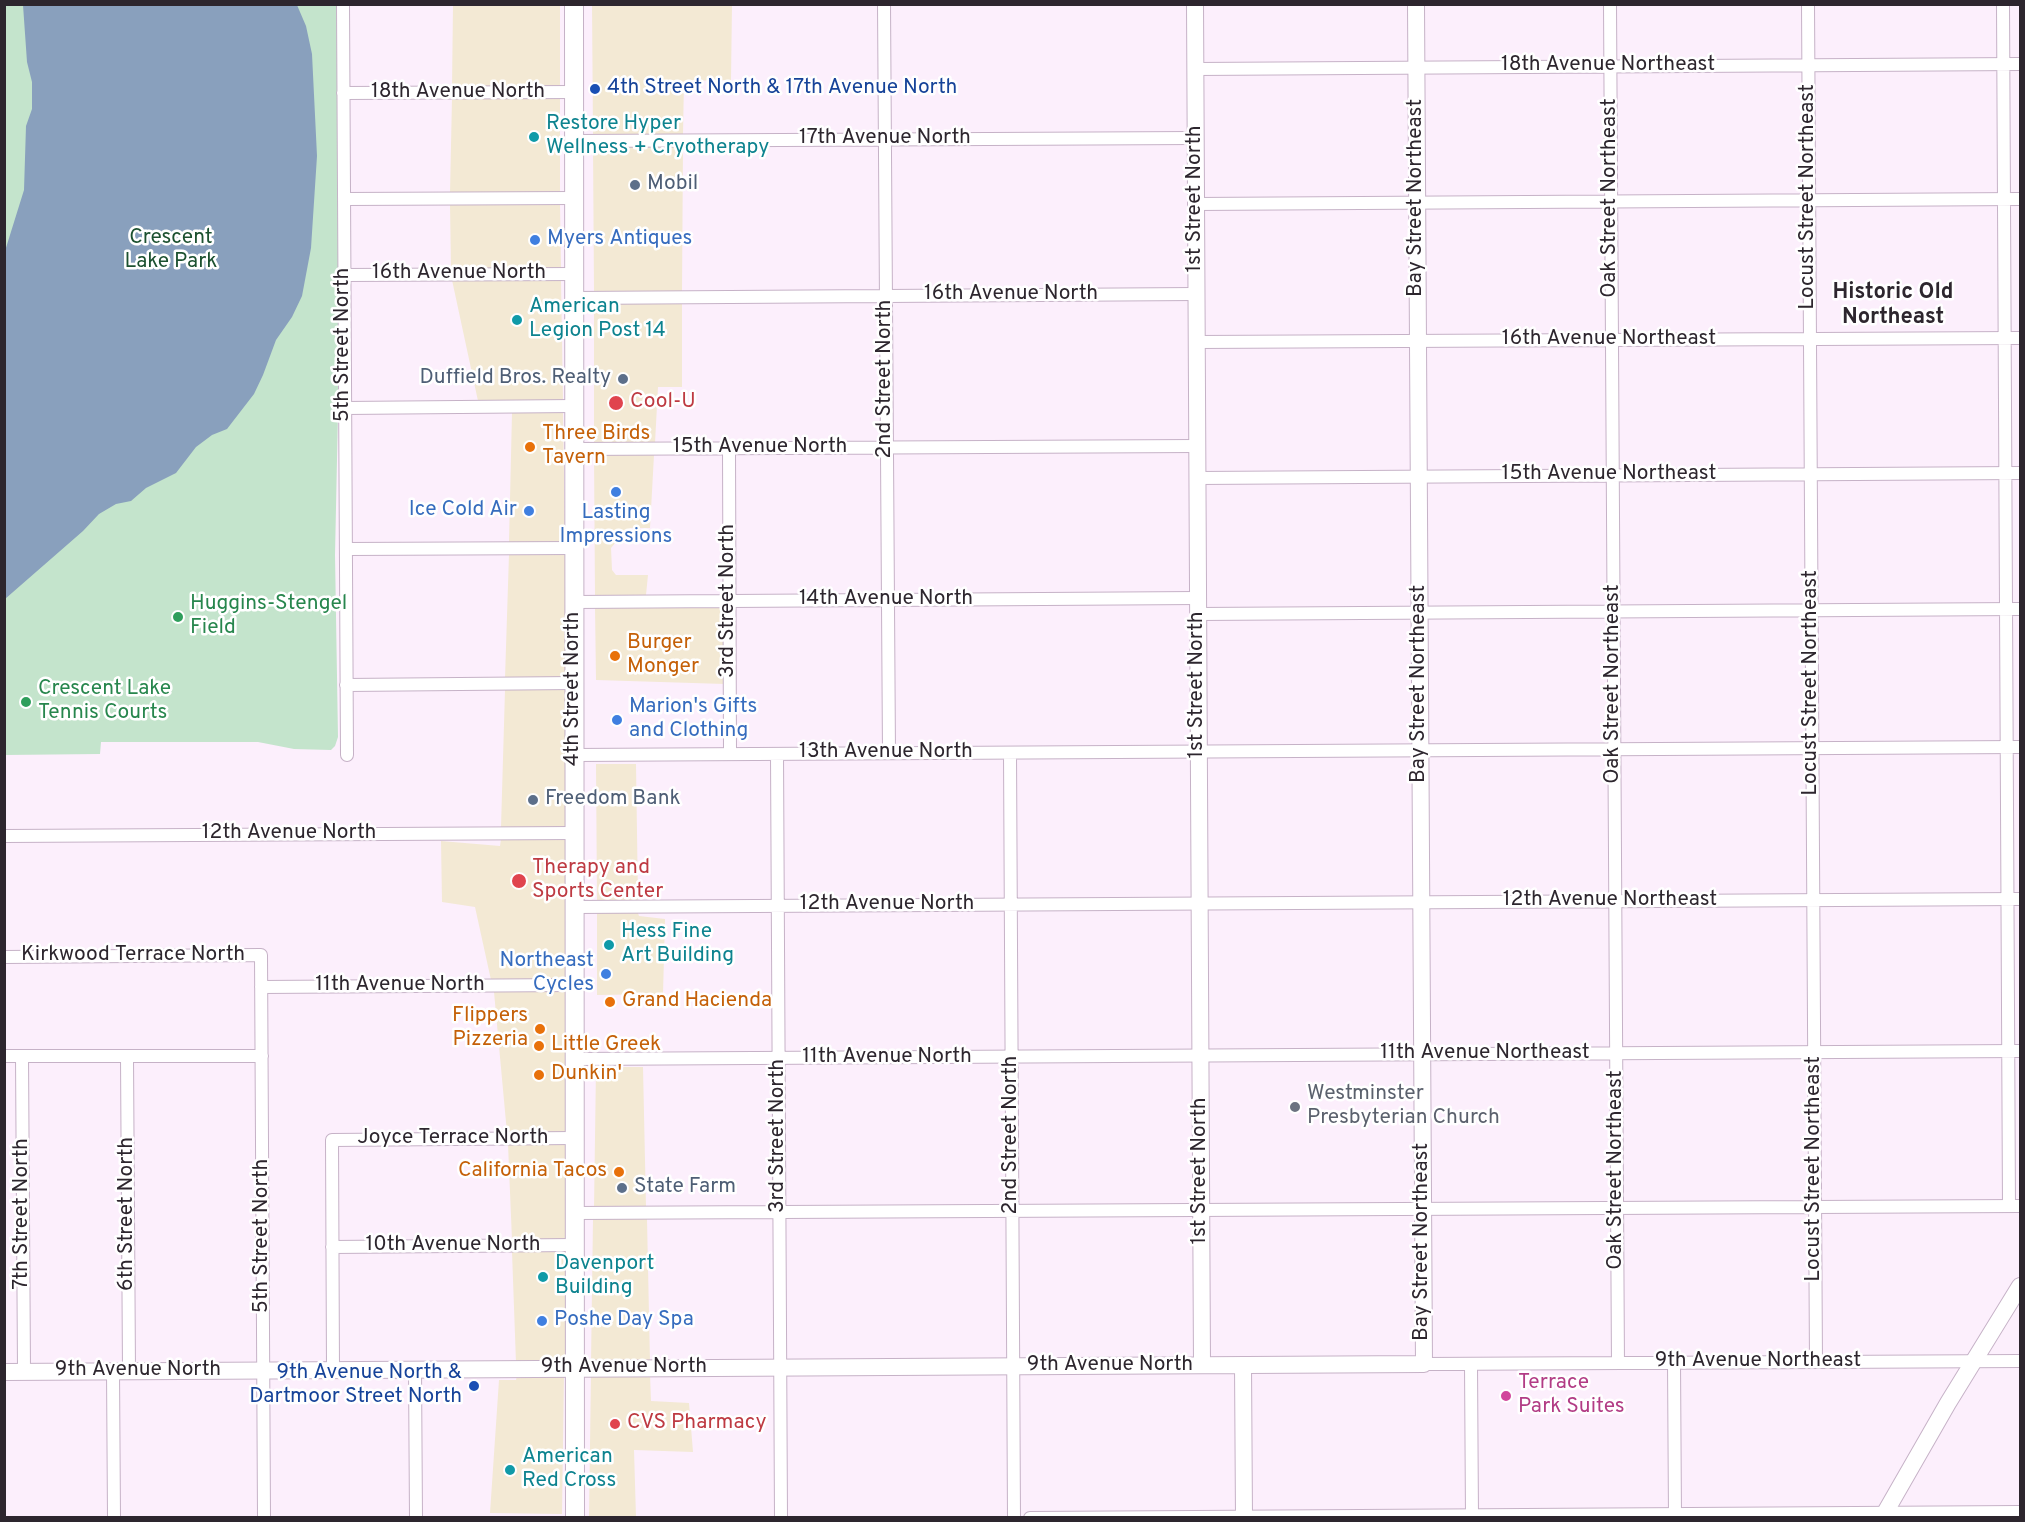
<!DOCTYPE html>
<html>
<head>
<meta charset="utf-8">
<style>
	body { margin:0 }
	#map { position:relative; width:2025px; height:1522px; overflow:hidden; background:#fceffc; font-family:Overpass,sans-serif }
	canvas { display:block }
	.frame { position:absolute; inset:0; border:6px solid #2d262e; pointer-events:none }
</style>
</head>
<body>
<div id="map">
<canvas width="2025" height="1522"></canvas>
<div class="frame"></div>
</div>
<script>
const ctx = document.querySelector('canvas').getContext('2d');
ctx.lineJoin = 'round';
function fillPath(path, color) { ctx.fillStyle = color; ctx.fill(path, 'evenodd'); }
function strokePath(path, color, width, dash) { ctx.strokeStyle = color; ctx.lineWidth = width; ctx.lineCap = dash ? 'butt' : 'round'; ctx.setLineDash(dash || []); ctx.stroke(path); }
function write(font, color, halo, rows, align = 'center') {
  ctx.font = font + ' Overpass,sans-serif'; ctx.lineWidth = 5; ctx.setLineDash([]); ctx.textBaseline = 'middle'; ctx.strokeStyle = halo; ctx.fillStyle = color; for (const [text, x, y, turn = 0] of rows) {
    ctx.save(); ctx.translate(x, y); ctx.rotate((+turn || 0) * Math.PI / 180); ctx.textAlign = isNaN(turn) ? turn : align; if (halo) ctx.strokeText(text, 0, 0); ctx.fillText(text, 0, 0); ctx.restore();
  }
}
fillPath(new Path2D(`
	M 453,5 L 560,5 L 560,86 L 452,87 Z
	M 592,5 L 732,5 L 731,80 L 684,81 L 683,134 L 593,135 Z
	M 452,98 L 560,98 L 560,192 L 450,193 Z
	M 683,146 L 682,291 L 594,291 L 593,147 Z
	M 450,204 L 560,204 L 561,268 L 451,269 Z
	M 452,280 L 561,280 L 563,401 L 478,401 Z
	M 594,303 L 682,303 L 682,387 L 658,387 L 655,443 L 594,443 Z
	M 512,413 L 563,413 L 565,542 L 509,542 Z
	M 594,455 L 654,455 L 650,528 L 630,528 L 626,533 L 626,542 L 616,542 L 611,548 L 612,570 L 616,575 L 648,575 L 646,595 L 595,596 Z
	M 509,554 L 565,554 L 566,677 L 505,678 Z
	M 724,607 L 725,684 L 596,680 L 595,608 Z
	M 567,689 L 568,827 L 501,827 L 505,690 Z
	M 596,764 L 636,764 L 638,901 L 597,901 Z
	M 501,839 L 569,839 L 569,979 L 491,980 L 475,907 L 442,902 L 441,841 L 500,846 Z
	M 597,913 L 638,913 L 639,916 L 665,919 L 663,994 L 597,995 Z
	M 569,991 L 568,1132 L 507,1133 L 494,992 Z
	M 596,1067 L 643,1067 L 646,1207 L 594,1208 Z
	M 508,1144 L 568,1144 L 566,1239 L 512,1240 Z
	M 593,1219 L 647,1219 L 650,1362 L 591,1362 Z
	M 566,1251 L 565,1363 L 516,1363 L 512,1252 Z
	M 564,1374 L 562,1514 L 490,1513 L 499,1380 L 516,1380 L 517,1375 Z
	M 591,1374 L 650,1374 L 651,1401 L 689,1403 L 693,1452 L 634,1450 L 636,1517 L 589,1517 Z`), '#f3e9d4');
fillPath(new Path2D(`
	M 4,5 L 338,5 L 338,412 L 335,555 L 338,737 L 335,746 L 331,750 L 294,749 L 258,742 L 101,742 L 100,754 L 5,755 Z`), '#c4e4cc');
fillPath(new Path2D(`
	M 23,5 L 297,5 L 306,26 L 312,54 L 317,156 L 311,248 L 302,296 L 292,317 L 276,340 L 263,375 L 254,394 L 227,429 L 212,435 L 196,447 L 176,473 L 146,488 L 131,501 L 116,504 L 99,514 L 83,531 L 5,599 L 5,251 L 24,190 L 26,126 L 32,109 L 32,82 L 27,62 Z`), '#89a0bd');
const street = new Path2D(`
	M 343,4 L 347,755
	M 884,4 L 889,753
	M 1610,4 L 1618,1363
	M 1808,4 L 1816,1362
	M 2003,4 L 2009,1206
	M 1195,69 L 2020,64
	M 343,93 L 574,92
	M 574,141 L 1195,138
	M 344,199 L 574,198
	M 1196,204 L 2020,199
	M 344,275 L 574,274
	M 574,298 L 1196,294
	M 1197,342 L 2020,338
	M 345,408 L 574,406
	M 729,448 L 730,754
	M 574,449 L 1197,446
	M 1197,478 L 2020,473
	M 346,549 L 574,548
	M 574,602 L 1198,598
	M 1198,614 L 2020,609
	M 346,685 L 574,683
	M 1010,753 L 1014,1518
	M 777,754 L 781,1518
	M 574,755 L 2020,747
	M 4,836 L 574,833
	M 574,907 L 2020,899
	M 4,957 L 261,955 L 264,1518
	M 261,987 L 574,985
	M 4,1056 L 262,1056
	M 22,1056 L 24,1371
	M 127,1057 L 129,1371
	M 574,1059 L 2020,1051
	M 574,1213 L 2020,1206
	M 332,1247 L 574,1245
	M 1674,1362 L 1675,1518
	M 1424,1364 L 2020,1361
	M 1471,1364 L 1472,1518
	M 415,1369 L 416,1518
	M 333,1370 L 332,1140 L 574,1138
	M 113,1371 L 114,1518
	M 1030,1518 L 2020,1512`);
const secondary = new Path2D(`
	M 1195,4 L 1202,1365
	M 1243,1365 L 1244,1518
	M 4,1372 L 1424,1364 L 1416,4
	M 1882,1518 L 1948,1403 L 2020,1286`);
const primary = new Path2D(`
	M 574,4 L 575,1518`);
strokePath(street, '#c6b2c7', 14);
strokePath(secondary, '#c6b2c7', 18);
strokePath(primary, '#c6b2c7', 20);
strokePath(street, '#fff', 12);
strokePath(secondary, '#fff', 16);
strokePath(primary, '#fff', 18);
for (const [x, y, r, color] of [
	[595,89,6,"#1a4fb4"],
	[534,137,6,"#0f9aa8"],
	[635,185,6,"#5c6f8a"],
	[535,240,6,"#3f7fe0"],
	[517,320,6,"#0f9aa8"],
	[623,379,6,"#5c6f8a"],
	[616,403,8,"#e0444e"],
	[530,447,6,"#e8710a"],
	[616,492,6,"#3f7fe0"],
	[529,511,6,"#3f7fe0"],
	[178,617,6,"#2e9e5b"],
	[615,656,6,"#e8710a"],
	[26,702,6,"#2e9e5b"],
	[617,720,6,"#3f7fe0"],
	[533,800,6,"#5c6f8a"],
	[519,881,8,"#e0444e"],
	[609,945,6,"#0f9aa8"],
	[606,974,6,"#3f7fe0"],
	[610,1002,6,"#e8710a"],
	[540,1029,6,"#e8710a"],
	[539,1046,6,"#e8710a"],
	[539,1075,6,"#e8710a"],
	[1295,1107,6,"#6b7280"],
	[619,1172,6,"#e8710a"],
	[622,1188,6,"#5c6f8a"],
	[543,1277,6,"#0f9aa8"],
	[542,1321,6,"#3f7fe0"],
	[474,1386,6,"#1a4fb4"],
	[1506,1396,6,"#d1479c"],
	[615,1424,6,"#e0444e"],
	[510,1470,6,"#0f9aa8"]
]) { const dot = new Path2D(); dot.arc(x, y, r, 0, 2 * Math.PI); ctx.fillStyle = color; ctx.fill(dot); strokePath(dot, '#fff', 2); }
write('21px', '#2d262e', '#fff', [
	["18th Avenue Northeast",1608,66],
	["18th Avenue North",458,93],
	["17th Avenue North",885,139],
	["Locust Street Northeast",1809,197,-90],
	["Bay Street Northeast",1417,198,-90],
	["Oak Street Northeast",1611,198,-90],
	["1st Street North",1196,199,-90],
	["16th Avenue North",459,274],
	["16th Avenue North",1011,295],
	["16th Avenue Northeast",1609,340],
	["5th Street North",344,345,-90],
	["2nd Street North",886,379,-90],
	["15th Avenue North",760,448],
	["15th Avenue Northeast",1609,475],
	["14th Avenue North",886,600],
	["3rd Street North",729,601,-90],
	["Locust Street Northeast",1812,683,-90],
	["Bay Street Northeast",1420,684,-90],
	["Oak Street Northeast",1614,684,-90],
	["1st Street North",1198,685,-90],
	["4th Street North",574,689,-90],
	["13th Avenue North",886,753],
	["12th Avenue North",289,834],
	["12th Avenue Northeast",1610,901],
	["12th Avenue North",887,905],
	["Kirkwood Terrace North",133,956],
	["11th Avenue North",400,986],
	["11th Avenue Northeast",1485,1054],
	["11th Avenue North",887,1058],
	["2nd Street North",1012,1135,-90],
	["3rd Street North",779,1136,-90],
	["Joyce Terrace North",453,1139],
	["Locust Street Northeast",1815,1169,-90],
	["Oak Street Northeast",1617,1170,-90],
	["1st Street North",1201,1171,-90],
	["7th Street North",23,1214,-90],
	["6th Street North",128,1214,-90],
	["5th Street North",263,1236,-90],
	["Bay Street Northeast",1423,1242,-90],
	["10th Avenue North",453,1246],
	["9th Avenue Northeast",1758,1362],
	["9th Avenue North",1110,1366],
	["9th Avenue North",624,1368],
	["9th Avenue North",138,1371]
]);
write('21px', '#164399', '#fff', [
	["4th Street North & 17th Avenue North",607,89],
	["9th Avenue North &",462,1374,"right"],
	["Dartmoor Street North",462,1398,"right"]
], 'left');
write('21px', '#0d838f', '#fff', [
	["Restore Hyper",546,125],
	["Wellness + Cryotherapy",546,149],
	["American",529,308],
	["Legion Post 14",529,332],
	["Hess Fine",621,933],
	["Art Building",621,957],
	["Davenport",555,1265],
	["Building",555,1289],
	["American",522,1458],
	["Red Cross",522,1482]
], 'left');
write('21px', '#4e5e75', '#fff', [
	["Mobil",647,185],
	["Duffield Bros. Realty",611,379,"right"],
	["Freedom Bank",545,800],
	["State Farm",634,1188]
], 'left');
write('21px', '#1c5130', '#fff', [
	["Crescent",171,239],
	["Lake Park",171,263]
]);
write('21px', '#366cbe', '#fff', [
	["Myers Antiques",547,240],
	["Ice Cold Air",517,511,"right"],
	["Lasting",616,514,"center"],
	["Impressions",616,538,"center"],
	["Marion's Gifts",629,708],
	["and Clothing",629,732],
	["Northeast",594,962,"right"],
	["Cycles",594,986,"right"],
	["Poshe Day Spa",554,1321]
], 'left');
write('21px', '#be3a42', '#fff', [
	["Cool-U",630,403],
	["Therapy and",532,869],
	["Sports Center",532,893],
	["CVS Pharmacy",627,1424]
], 'left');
write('21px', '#c56008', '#fff', [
	["Three Birds",542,435],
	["Tavern",542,459],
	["Burger",627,644],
	["Monger",627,668],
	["Grand Hacienda",622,1002],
	["Flippers",528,1017,"right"],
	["Pizzeria",528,1041,"right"],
	["Little Greek",551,1046],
	["Dunkin'",551,1075],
	["California Tacos",607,1172,"right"]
], 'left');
write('21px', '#27864d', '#fff', [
	["Huggins-Stengel",190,605],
	["Field",190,629],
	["Crescent Lake",38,690],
	["Tennis Courts",38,714]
], 'left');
write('21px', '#5b616d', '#fff', [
	["Westminster",1307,1095],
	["Presbyterian Church",1307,1119]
], 'left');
write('21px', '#b23c85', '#fff', [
	["Terrace",1518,1384],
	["Park Suites",1518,1408]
], 'left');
write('bold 22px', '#2d262e', '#fff', [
	["Historic Old",1893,294],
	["Northeast",1893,319]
]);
</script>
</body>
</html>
